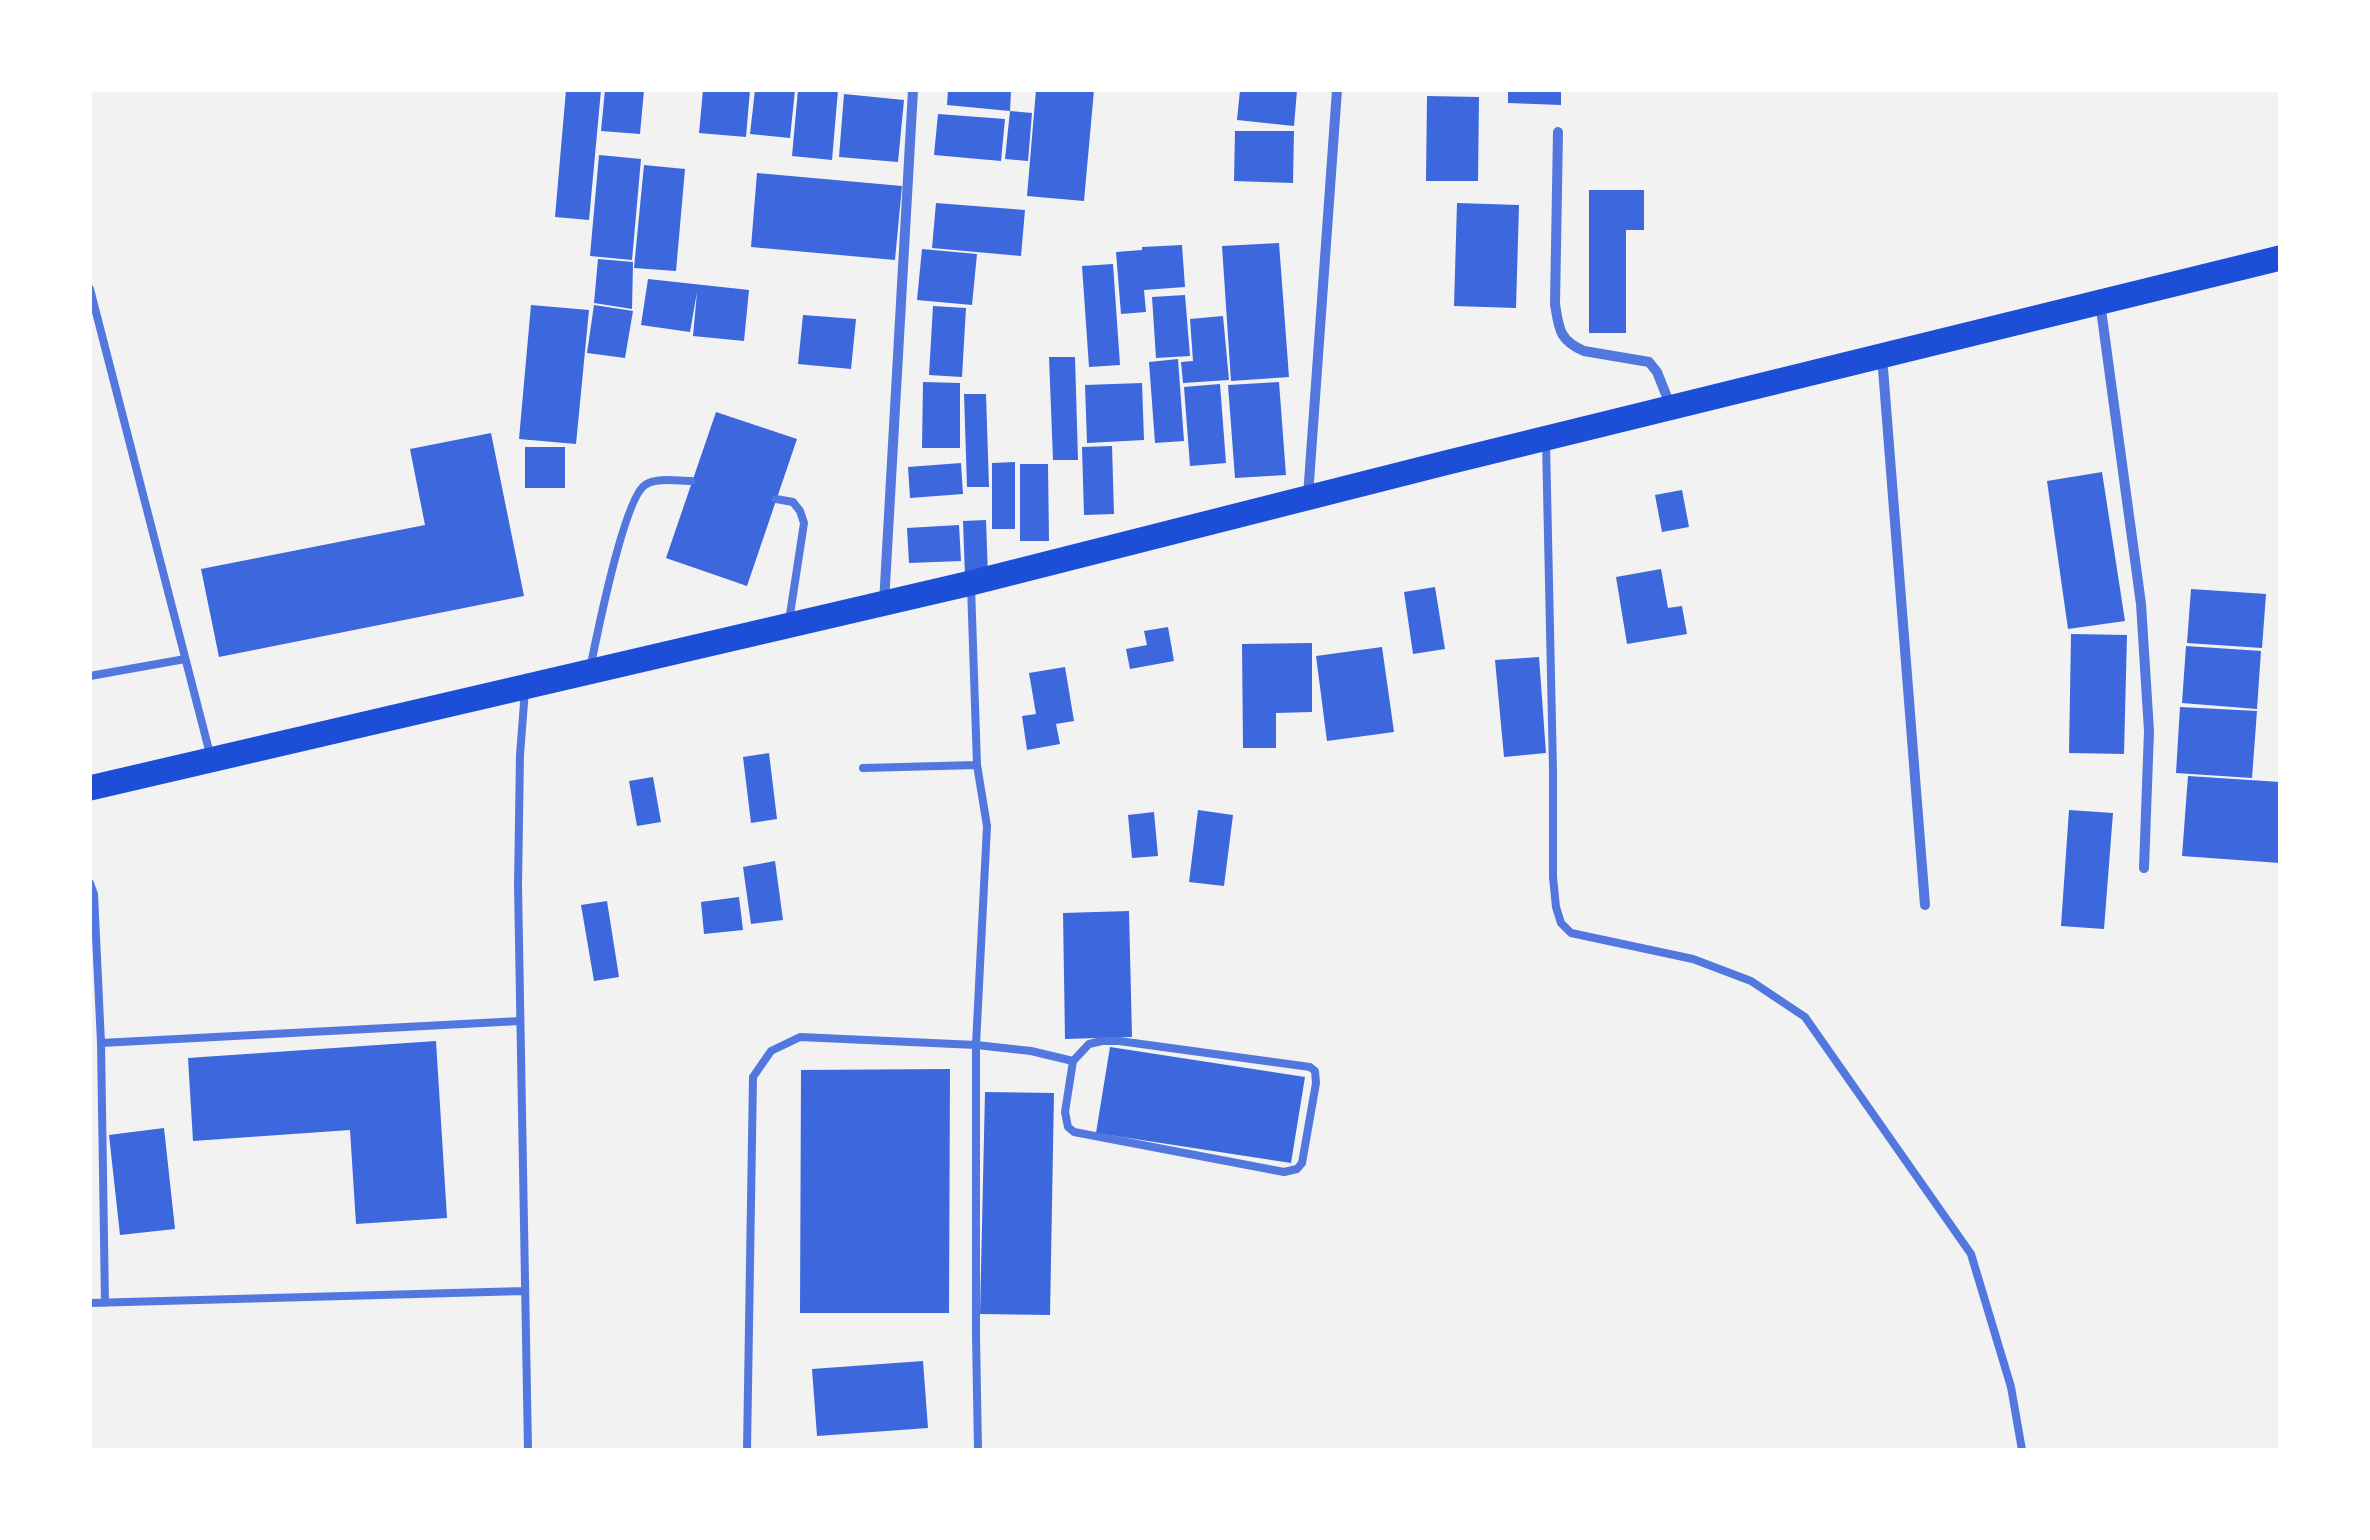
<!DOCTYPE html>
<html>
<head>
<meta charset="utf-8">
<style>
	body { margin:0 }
	#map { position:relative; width:2370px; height:1540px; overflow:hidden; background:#f2f2f2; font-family:"Varela Round",sans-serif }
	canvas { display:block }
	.frame { position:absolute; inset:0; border:92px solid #fff; pointer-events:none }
</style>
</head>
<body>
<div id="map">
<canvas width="2370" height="1540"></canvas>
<div class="frame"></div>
</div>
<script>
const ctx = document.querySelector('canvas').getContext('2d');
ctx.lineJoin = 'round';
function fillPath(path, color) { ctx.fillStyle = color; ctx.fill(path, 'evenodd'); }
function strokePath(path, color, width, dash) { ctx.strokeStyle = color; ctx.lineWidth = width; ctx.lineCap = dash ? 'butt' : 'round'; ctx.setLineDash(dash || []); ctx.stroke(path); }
fillPath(new Path2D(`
	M 566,90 L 601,90 L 589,220 L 555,217 Z
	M 605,90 L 644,90 L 640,134 L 601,131 Z
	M 703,90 L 750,90 L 746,137 L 699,133 Z
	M 755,90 L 795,90 L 790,138 L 750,134 Z
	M 798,90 L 838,90 L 832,160 L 792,156 Z
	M 948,90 L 1011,90 L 1010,111 L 947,105 Z
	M 1036,90 L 1094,90 L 1084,201 L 1027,196 Z
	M 1240,90 L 1297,90 L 1294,126 L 1237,120 Z
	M 1508,90 L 1561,90 L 1561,105 L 1508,103 Z
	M 844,94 L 904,100 L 898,162 L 839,157 Z
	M 1427,96 L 1479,97 L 1478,181 L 1426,181 Z
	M 1010,111 L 1032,113 L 1028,161 L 1005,159 Z
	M 938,114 L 1005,119 L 1001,161 L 934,155 Z
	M 1235,131 L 1294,131 L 1293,183 L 1234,181 Z
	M 599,155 L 641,159 L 632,260 L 590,256 Z
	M 644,165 L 685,169 L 676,271 L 634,268 Z
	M 757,173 L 902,186 L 895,260 L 751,247 Z
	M 1589,190 L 1644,190 L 1644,230 L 1626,230 L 1626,333 L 1589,333 Z
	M 936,203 L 1025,210 L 1021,256 L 932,248 Z
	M 1457,203 L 1519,205 L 1516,308 L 1454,306 Z
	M 1279,243 L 1289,377 L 1231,381 L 1222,246 Z
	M 1182,245 L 1185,287 L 1144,290 L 1146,312 L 1121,314 L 1116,252 L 1142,250 L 1142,247 Z
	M 922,249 L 977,254 L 972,305 L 917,300 Z
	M 598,259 L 633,262 L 632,309 L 594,303 Z
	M 1113,264 L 1120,365 L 1089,367 L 1082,266 Z
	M 648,279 L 749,290 L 744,341 L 693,336 L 697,292 L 690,332 L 641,325 Z
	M 1185,295 L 1190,356 L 1156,358 L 1152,297 Z
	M 531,305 L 589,310 L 576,444 L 519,439 Z
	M 594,305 L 633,311 L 625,358 L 587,353 Z
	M 933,306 L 966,308 L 962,377 L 929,375 Z
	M 803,315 L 856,319 L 851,369 L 798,364 Z
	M 1223,316 L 1229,380 L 1183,383 L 1181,362 L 1193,361 L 1190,319 Z
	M 1049,357 L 1075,357 L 1078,460 L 1053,460 Z
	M 1178,359 L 1184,441 L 1155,443 L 1149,362 Z
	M 923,382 L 960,383 L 960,448 L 922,448 Z
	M 1279,382 L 1286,475 L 1235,478 L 1228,385 Z
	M 1142,383 L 1144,440 L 1087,443 L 1085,385 Z
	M 1220,384 L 1226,463 L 1190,466 L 1184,387 Z
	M 964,394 L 986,394 L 989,487 L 967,487 Z
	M 716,412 L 797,439 L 747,586 L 666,558 Z
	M 491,433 L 524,596 L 219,657 L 201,569 L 425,525 L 410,449 Z
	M 1112,446 L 1114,514 L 1084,515 L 1082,447 Z
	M 525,447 L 565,447 L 565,488 L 525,488 Z
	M 1015,462 L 1015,529 L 992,529 L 992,463 Z
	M 961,463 L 963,494 L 910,498 L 908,467 Z
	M 1020,464 L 1048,464 L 1049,541 L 1020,541 Z
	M 2102,472 L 2125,621 L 2068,629 L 2047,481 Z
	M 1682,490 L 1689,527 L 1662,532 L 1655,495 Z
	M 986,520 L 988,576 L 965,577 L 963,521 Z
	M 959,525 L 961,561 L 909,563 L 907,528 Z
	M 1661,569 L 1668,608 L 1682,606 L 1687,634 L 1627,644 L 1616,577 Z
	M 1435,587 L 1445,649 L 1413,654 L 1404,592 Z
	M 2191,589 L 2266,594 L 2262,648 L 2187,643 Z
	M 1168,627 L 1174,661 L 1130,669 L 1126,649 L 1147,645 L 1144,631 Z
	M 2071,634 L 2127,635 L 2124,754 L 2069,753 Z
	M 1312,643 L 1312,712 L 1276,713 L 1276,748 L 1243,748 L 1242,644 Z
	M 2186,646 L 2261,651 L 2257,709 L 2182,703 Z
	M 1382,647 L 1394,732 L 1327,741 L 1316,656 Z
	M 1539,657 L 1546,753 L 1504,757 L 1495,660 Z
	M 1065,667 L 1074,721 L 1056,724 L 1060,744 L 1027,750 L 1022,716 L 1036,714 L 1029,673 Z
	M 2180,707 L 2257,711 L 2252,778 L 2176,773 Z
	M 769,753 L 777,819 L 751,823 L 743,757 Z
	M 2188,776 L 2280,782 L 2280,863 L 2182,856 Z
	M 653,777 L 661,822 L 637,826 L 629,781 Z
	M 1198,810 L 1233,815 L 1224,886 L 1189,882 Z
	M 2069,810 L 2113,813 L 2104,929 L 2061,926 Z
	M 1154,812 L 1158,856 L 1132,858 L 1128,815 Z
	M 775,861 L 783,920 L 751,924 L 743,867 Z
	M 739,897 L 743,930 L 704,934 L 701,902 Z
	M 607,901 L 619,977 L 594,981 L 581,905 Z
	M 1129,911 L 1132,1037 L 1065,1039 L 1063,913 Z
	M 436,1041 L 447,1218 L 356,1224 L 350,1130 L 193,1141 L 188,1058 Z
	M 1110,1047 L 1305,1077 L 1291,1163 L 1096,1133 Z
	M 950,1069 L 949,1313 L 800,1313 L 801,1070 Z
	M 985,1092 L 1054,1093 L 1050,1315 L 980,1314 Z
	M 164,1128 L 175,1229 L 120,1235 L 109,1135 Z
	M 923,1361 L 928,1428 L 817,1436 L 812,1369 Z`), '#3d67dc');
strokePath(new Path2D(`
	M 90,289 L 210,754
	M 1546,442 L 1553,770 L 1553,877 L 1556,907 L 1561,923 L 1571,933 L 1693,959 L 1751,981 L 1805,1017 L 1971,1254 L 2011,1387 L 2022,1450
	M 776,499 L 793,502 L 800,511 L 804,523 L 789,621
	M 971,586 L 977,765 L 987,826 L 976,1045 L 976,1336 L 978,1450
	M 591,664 C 597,635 624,499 645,485 C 656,477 678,481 691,481
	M 90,676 L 185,659
	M 525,690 L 520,755 L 518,885 L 528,1450
	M 863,768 L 977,765
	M 90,883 L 94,894 L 101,1043 L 105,1303
	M 1102,1041 L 1119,1041 L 1310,1067 L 1315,1071 L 1316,1083 L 1302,1163 L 1297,1169 L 1284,1172 L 1074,1132 L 1068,1127 L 1065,1112 L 1073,1061 L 1089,1044 Z
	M 101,1043 L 520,1021
	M 90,1303 L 525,1291
	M 747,1450 L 753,1077 L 771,1051 L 800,1037 L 976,1045 L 1031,1051 L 1073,1061`), '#5277de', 8);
strokePath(new Path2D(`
	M 1558,132 L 1555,304 C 1559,329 1559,340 1584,351 L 1649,362 L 1657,372 L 1671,407
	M 2100,302 L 2141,604 L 2149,731 L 2144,868
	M 1882,356 L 1925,905
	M 1308,496 L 1337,90
	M 884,603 L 913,90`), '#5277de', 10);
strokePath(new Path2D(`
	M 90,788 L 971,583 L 1445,463 L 2280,258`), '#1d4ed8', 25);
</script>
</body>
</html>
